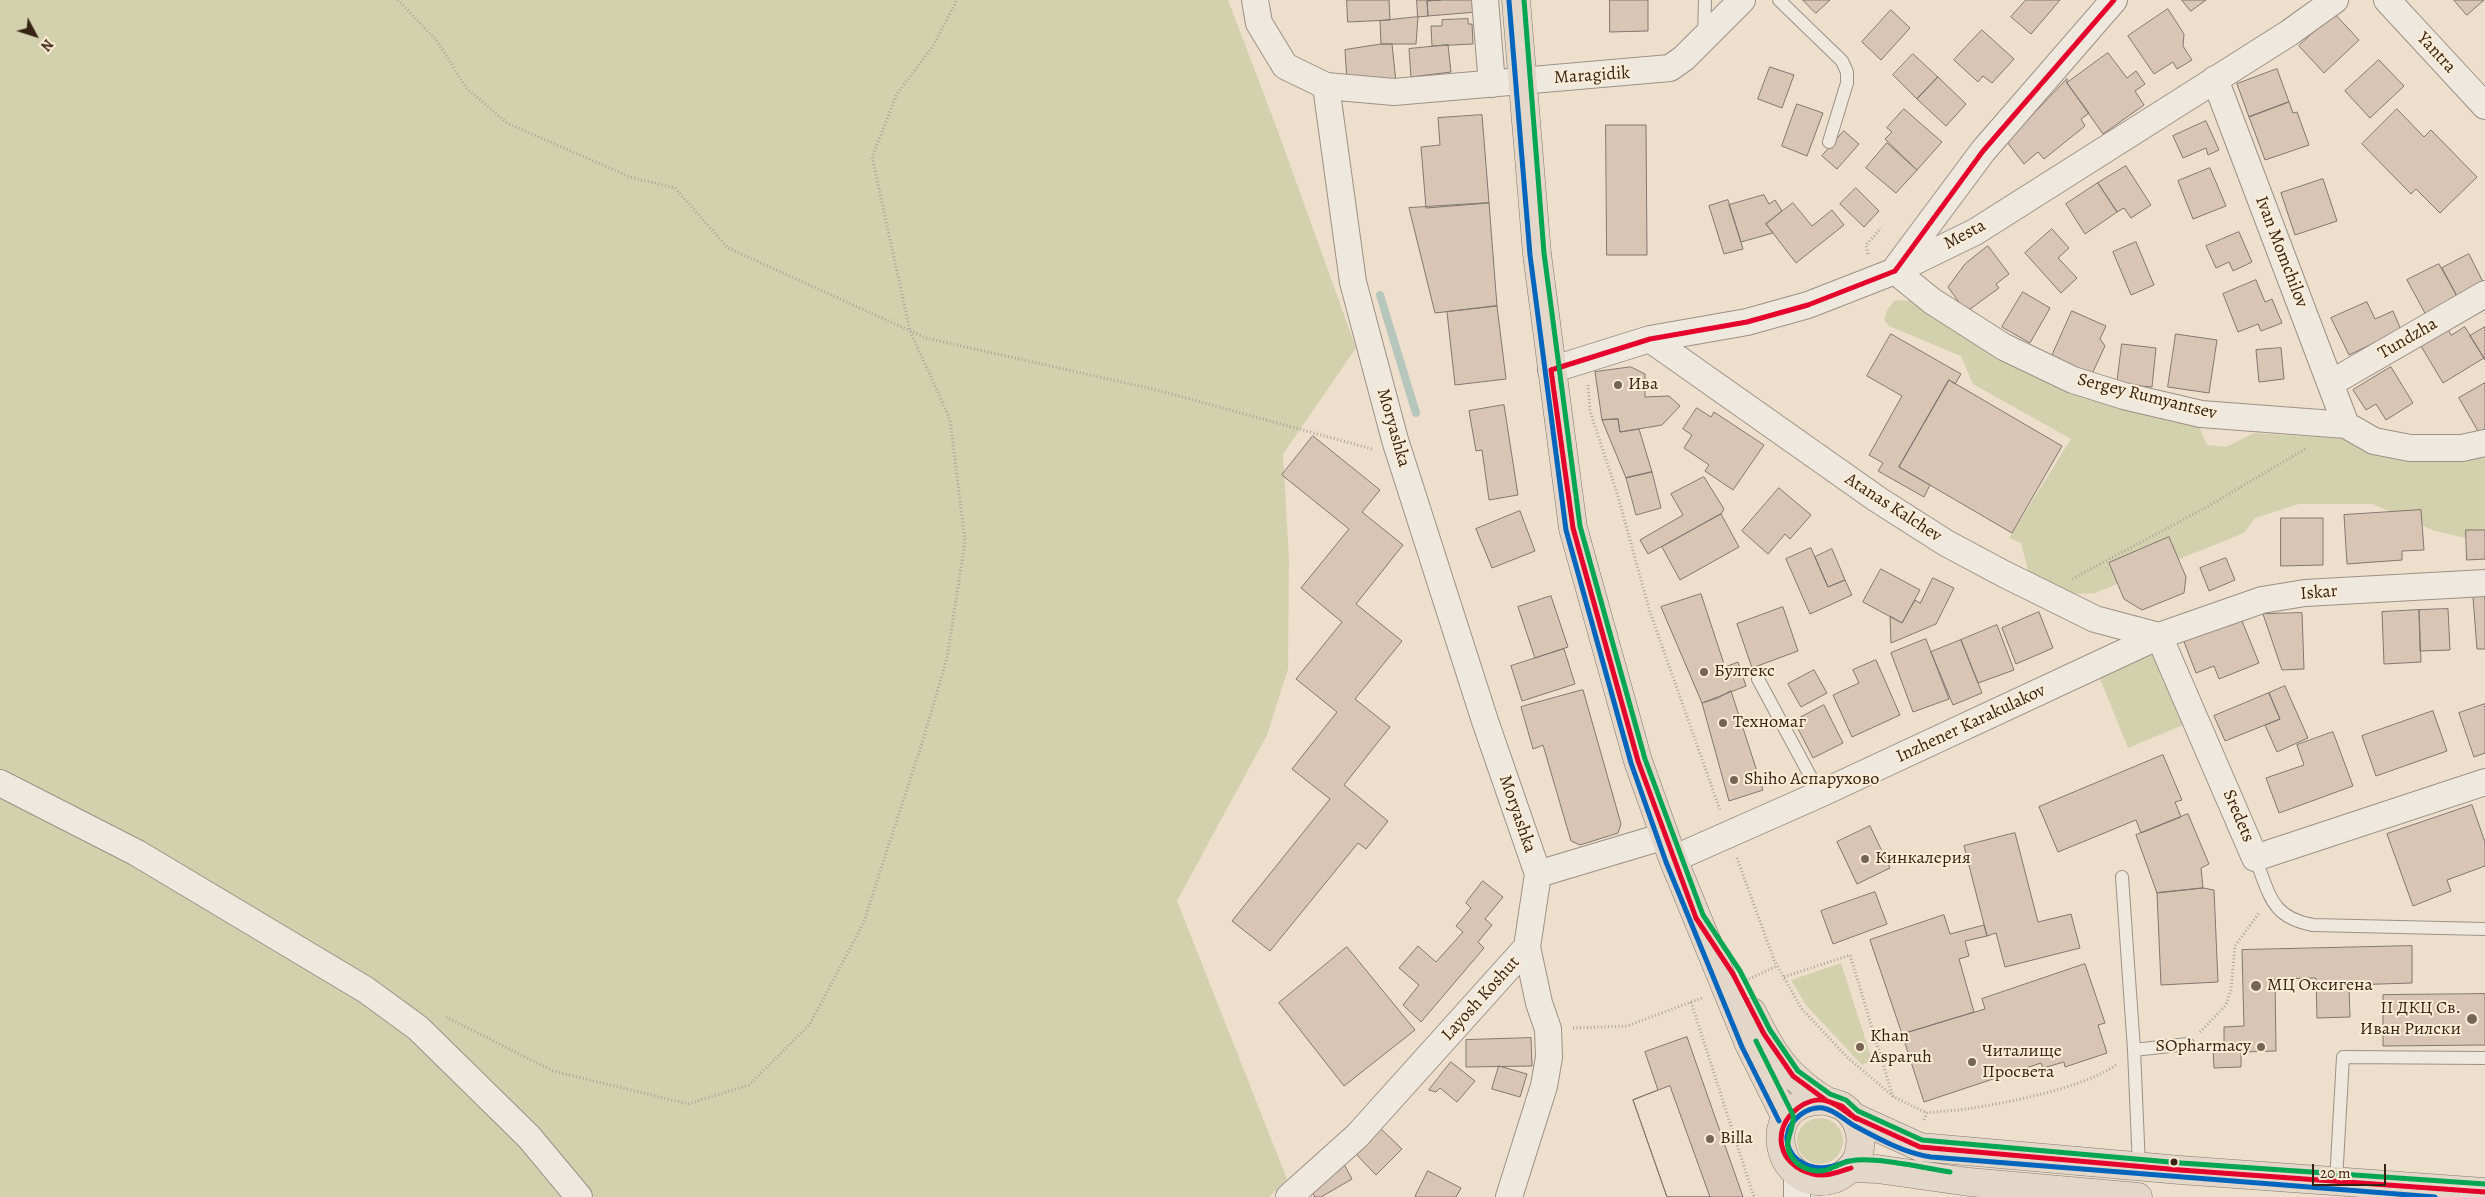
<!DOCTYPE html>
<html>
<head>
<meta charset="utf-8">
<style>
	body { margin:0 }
	#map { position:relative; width:2485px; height:1197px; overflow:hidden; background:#eddfcc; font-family:Alegreya,serif }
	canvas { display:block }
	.north { position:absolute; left:10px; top:10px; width:50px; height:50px; -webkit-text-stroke:4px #fcecd5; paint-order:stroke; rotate:130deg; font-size:14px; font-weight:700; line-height:20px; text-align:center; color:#362314 }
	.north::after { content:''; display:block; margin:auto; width:18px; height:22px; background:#362314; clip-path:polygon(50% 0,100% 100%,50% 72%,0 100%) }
	.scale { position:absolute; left:2312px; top:1164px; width:74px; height:22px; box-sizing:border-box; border:2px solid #362314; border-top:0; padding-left:6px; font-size:15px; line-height:18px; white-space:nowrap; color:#362314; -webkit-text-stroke:4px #fcecd5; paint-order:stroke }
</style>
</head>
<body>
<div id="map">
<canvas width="2485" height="1197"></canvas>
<div class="north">N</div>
<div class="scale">20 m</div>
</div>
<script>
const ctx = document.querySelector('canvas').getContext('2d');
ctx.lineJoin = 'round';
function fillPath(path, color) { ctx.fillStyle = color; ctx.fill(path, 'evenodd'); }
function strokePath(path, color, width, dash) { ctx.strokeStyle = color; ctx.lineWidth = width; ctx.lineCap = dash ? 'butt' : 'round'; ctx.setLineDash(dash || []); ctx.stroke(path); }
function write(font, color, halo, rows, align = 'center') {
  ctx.font = font + ' Alegreya,serif'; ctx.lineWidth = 4; ctx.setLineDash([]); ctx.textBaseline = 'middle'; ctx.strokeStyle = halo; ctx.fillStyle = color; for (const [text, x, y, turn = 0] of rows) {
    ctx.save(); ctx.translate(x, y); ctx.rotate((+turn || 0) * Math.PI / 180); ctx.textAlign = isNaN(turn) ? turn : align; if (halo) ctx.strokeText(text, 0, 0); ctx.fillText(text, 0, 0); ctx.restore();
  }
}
fillPath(new Path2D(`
	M 0,0 L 1228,0 L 1276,126 L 1356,348 L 1283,454 L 1289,559 L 1288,669 L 1267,735 L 1177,901 L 1287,1179 L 1269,1197 L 0,1197 Z
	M 1895,300 L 1912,301 L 2198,424 L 2207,445 L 2226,447 L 2254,433 L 2347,439 L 2485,454 L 2485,543 L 2432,530 L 2373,504 L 2298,504 L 2255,518 L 2244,533 L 2095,593 L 2074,594 L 2029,574 L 2021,543 L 2009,538 L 2071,439 L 1973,384 L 1961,356 L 1889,326 L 1884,320 L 1887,310 Z
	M 2153,654 L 2183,725 L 2128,748 L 2099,676 Z
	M 1841,963 L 1872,1060 L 1862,1065 L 1806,1005 L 1791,980 Z
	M1797 1141a23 23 0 1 1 46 0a23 23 0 1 1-46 0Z`), '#d2d0ad');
strokePath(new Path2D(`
	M 1380,295 L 1416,413`), '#b6c6bd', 8);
const building = new Path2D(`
	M 1347,0 L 1389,0 L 1390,20 L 1348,22 Z
	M 1417,0 L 1441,0 L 1427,1 L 1428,16 L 1418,17 Z
	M 1441,0 L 1475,0 L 1476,12 L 1428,16 L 1427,1 Z
	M 1610,0 L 1648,0 L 1648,31 L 1610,32 Z
	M 1803,0 L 1830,0 L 1816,13 Z
	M 2026,0 L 2060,0 L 2031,34 L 2011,17 Z
	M 2182,0 L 2206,0 L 2191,11 Z
	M 2454,0 L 2484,0 L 2467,15 Z
	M 2168,9 L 2184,34 L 2183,46 L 2192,60 L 2177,69 L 2173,62 L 2154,74 L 2128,36 Z
	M 1891,10 L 1910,28 L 1881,60 L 1862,42 Z
	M 2334,13 L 2359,40 L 2324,73 L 2299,46 Z
	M 1418,17 L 1416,44 L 1381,44 L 1380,21 Z
	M 1468,19 L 1468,24 L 1472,24 L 1473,44 L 1432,46 L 1431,26 L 1442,26 L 1442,20 Z
	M 1982,30 L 2014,59 L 1992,83 L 1983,76 L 1978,82 L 1954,60 Z
	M 1381,44 L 1392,44 L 1396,82 L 1347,81 L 1345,50 Z
	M 1448,45 L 1451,72 L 1411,77 L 1409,49 Z
	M 2108,53 L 2127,78 L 2136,71 L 2145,84 L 2135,91 L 2144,105 L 2103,134 L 2067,83 Z
	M 1913,54 L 1938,77 L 1917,99 L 1893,75 Z
	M 2379,60 L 2404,86 L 2370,118 L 2345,91 Z
	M 1770,67 L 1794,75 L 1782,108 L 1758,99 Z
	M 2277,69 L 2289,102 L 2249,117 L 2237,84 Z
	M 1938,77 L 1966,104 L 1946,126 L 1917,99 Z
	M 2067,79 L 2067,83 L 2089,113 L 2081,119 L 2085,126 L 2044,159 L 2038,152 L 2024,164 L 2007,142 Z
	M 2289,102 L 2293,113 L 2297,112 L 2309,145 L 2265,160 L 2249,117 Z
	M 1797,104 L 1823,113 L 1807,156 L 1782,146 Z
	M 1904,109 L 1942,142 L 1917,170 L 1885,139 L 1892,132 L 1887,128 Z
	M 2397,109 L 2424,137 L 2431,130 L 2477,177 L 2440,213 L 2416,189 L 2411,194 L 2362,144 Z
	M 1482,115 L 1489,203 L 1426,208 L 1421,147 L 1440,145 L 1438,118 Z
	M 2206,121 L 2219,150 L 2208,155 L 2206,148 L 2183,158 L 2173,136 Z
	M 1606,125 L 1646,125 L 1647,255 L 1607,255 Z
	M 1844,131 L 1859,144 L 1837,169 L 1822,156 Z
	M 1887,143 L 1917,170 L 1896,193 L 1866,168 Z
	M 2126,166 L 2151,205 L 2131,218 L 2124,208 L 2117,212 L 2098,183 Z
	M 2210,168 L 2226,206 L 2193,219 L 2178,181 Z
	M 2323,179 L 2337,221 L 2295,235 L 2281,193 Z
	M 2098,183 L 2117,212 L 2085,234 L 2066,204 Z
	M 1856,188 L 1879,211 L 1864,227 L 1840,204 Z
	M 1764,195 L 1769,204 L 1775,200 L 1782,211 L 1766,224 L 1773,233 L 1741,242 L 1729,205 Z
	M 1728,200 L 1743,249 L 1724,254 L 1709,206 Z
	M 1489,203 L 1497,306 L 1435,313 L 1409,208 Z
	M 1793,203 L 1812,226 L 1832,210 L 1844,225 L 1796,263 L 1766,224 Z
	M 2052,229 L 2069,248 L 2058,258 L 2077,278 L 2061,293 L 2025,253 Z
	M 2239,232 L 2252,262 L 2233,271 L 2229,262 L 2216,268 L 2206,246 Z
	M 2136,242 L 2154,285 L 2131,295 L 2113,252 Z
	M 1988,246 L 2009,274 L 1996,284 L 1999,288 L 1966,312 L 1948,287 L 1965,264 Z
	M 2469,254 L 2484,284 L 2458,298 L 2442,268 Z
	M 2439,264 L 2458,298 L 2426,315 L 2407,280 Z
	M 2256,280 L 2265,302 L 2272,299 L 2282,323 L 2261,331 L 2258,324 L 2238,332 L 2223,294 Z
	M 2023,292 L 2050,308 L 2030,343 L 2002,327 Z
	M 2367,302 L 2375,319 L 2393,311 L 2401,330 L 2349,355 L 2331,318 Z
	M 1497,306 L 1506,379 L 1455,385 L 1447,312 Z
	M 2072,311 L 2106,326 L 2100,339 L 2105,346 L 2091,376 L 2051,358 Z
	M 2465,327 L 2484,358 L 2443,383 L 2421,346 L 2448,329 L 2451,335 Z
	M 2485,327 L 2485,360 L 2470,336 Z
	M 1891,334 L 1961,374 L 1955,384 L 1949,380 L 1899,467 L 1930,485 L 1924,497 L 1878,471 L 1883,463 L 1869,455 L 1902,396 L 1867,376 Z
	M 2176,334 L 2217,340 L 2209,393 L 2168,387 Z
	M 2122,344 L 2156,348 L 2152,387 L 2117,384 Z
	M 2281,348 L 2284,379 L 2259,382 L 2256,350 Z
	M 1631,367 L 1645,374 L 1645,397 L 1669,396 L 1680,406 L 1662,425 L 1620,432 L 1618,419 L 1602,420 L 1595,372 Z
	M 2391,367 L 2413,403 L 2386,420 L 2376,404 L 2366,410 L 2353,390 Z
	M 1949,380 L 2062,446 L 2012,533 L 1899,467 Z
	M 2485,383 L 2485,429 L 2479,433 L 2459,398 Z
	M 1504,405 L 1518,495 L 1489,500 L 1482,450 L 1476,451 L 1469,411 Z
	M 1697,408 L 1711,417 L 1714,412 L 1764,445 L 1733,490 L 1705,471 L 1709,465 L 1684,448 L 1692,435 L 1683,429 Z
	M 1618,419 L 1620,432 L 1639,429 L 1652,472 L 1626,478 L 1602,420 Z
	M 1313,436 L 1380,490 L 1362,512 L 1403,545 L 1356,604 L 1402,641 L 1355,699 L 1390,727 L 1344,785 L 1388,821 L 1366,849 L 1358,843 L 1270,951 L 1232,921 L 1330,799 L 1292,769 L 1337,712 L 1296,679 L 1342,622 L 1301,588 L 1349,529 L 1282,475 Z
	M 1652,472 L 1661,508 L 1636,515 L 1626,478 Z
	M 1704,477 L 1724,509 L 1721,514 L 1648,554 L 1640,540 L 1683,515 L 1671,494 Z
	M 1779,488 L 1811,515 L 1790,539 L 1785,534 L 1768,554 L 1742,531 Z
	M 2421,510 L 2424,550 L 2402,551 L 2402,560 L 2347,564 L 2344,515 Z
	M 1520,511 L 1535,551 L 1492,568 L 1476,529 Z
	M 1721,514 L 1739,547 L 1680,580 L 1662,547 Z
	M 2281,518 L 2323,518 L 2323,565 L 2281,566 Z
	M 2466,530 L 2485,530 L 2485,559 L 2467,560 Z
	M 2169,537 L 2186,577 L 2184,593 L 2142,610 L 2124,599 L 2109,563 Z
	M 1811,548 L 1828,587 L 1845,580 L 1852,595 L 1810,614 L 1786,559 Z
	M 1832,549 L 1845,580 L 1828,587 L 1815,557 Z
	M 2226,558 L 2235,580 L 2209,591 L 2200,568 Z
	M 1881,569 L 1920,590 L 1902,623 L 1863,602 Z
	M 1933,578 L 1954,588 L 1936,624 L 1891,643 L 1890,616 L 1902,623 L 1915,600 L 1920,603 Z
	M 1701,594 L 1725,667 L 1738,662 L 1746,686 L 1702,703 L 1661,607 Z
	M 1551,596 L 1568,647 L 1535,658 L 1518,607 Z
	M 2485,596 L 2485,649 L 2477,649 L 2473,597 Z
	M 1783,607 L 1798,651 L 1752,668 L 1737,624 Z
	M 2448,609 L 2450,650 L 2420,651 L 2419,610 Z
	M 2419,610 L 2421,662 L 2384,664 L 2382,612 Z
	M 2039,612 L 2053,648 L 2016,664 L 2002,628 Z
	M 2302,613 L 2304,669 L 2282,670 L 2263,614 Z
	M 2240,616 L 2259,663 L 2219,679 L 2214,666 L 2196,673 L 2183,639 Z
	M 1997,625 L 2014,670 L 1978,683 L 1961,640 Z
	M 1926,639 L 1949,699 L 1913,712 L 1891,653 Z
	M 1961,640 L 1982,693 L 1953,705 L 1931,652 Z
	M 1564,649 L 1575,684 L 1522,701 L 1511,666 Z
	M 1876,660 L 1900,715 L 1852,737 L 1833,695 L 1859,683 L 1853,670 Z
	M 1814,670 L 1827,693 L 1801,707 L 1788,684 Z
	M 2285,686 L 2308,738 L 2277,752 L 2265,725 L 2280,719 L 2269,693 Z
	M 1583,690 L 1621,824 L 1618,833 L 1580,845 L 1571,841 L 1543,745 L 1533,749 L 1521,707 Z
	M 1731,691 L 1763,790 L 1729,801 L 1702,703 L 1718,698 Z
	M 2269,693 L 2280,719 L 2225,741 L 2214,716 Z
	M 2485,704 L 2485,753 L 2474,757 L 2459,713 Z
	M 1824,705 L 1843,743 L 1813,758 L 1794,721 Z
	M 2433,711 L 2447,751 L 2376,776 L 2362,736 Z
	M 2333,732 L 2353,786 L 2279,813 L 2266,778 L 2304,765 L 2297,745 Z
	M 2163,755 L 2182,800 L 2175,802 L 2181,817 L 2141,833 L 2136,820 L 2058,852 L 2039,807 Z
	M 2472,805 L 2485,842 L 2485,866 L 2447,880 L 2451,891 L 2413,906 L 2387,834 Z
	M 2188,814 L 2209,864 L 2201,868 L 2203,888 L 2157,893 L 2136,835 Z
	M 1870,826 L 1890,868 L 1857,884 L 1837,842 Z
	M 2015,833 L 2038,922 L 2071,914 L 2080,948 L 2005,967 L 1996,933 L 1987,936 L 1964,846 Z
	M 1483,881 L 1503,897 L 1485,919 L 1492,925 L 1478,942 L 1484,948 L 1421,1022 L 1403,1005 L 1419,985 L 1399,968 L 1418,946 L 1436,962 L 1463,932 L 1456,926 L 1471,908 L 1466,903 Z
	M 2203,888 L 2214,890 L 2218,982 L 2161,985 L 2157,893 Z
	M 1875,892 L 1887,924 L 1833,944 L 1821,911 Z
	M 1944,915 L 1950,934 L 1984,925 L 1987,936 L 1965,941 L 1969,956 L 1959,959 L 1974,1012 L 1902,1034 L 1870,940 Z
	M 2412,946 L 2412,983 L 2349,985 L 2350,1017 L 2317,1018 L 2316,978 L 2275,979 L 2276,1051 L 2241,1052 L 2241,1067 L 2214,1068 L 2213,1048 L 2224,1047 L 2224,1027 L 2244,1026 L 2242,950 Z
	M 1347,947 L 1415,1030 L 1344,1086 L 1279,1003 Z
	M 2085,964 L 2105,1023 L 2098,1025 L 2107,1053 L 2065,1067 L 2064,1062 L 2043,1068 L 2041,1063 L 1924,1102 L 1902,1034 L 1985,1009 L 1982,999 Z
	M 2485,994 L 2485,1045 L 2383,1046 L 2383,995 Z
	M 1687,1037 L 1743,1197 L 1667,1197 L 1633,1100 L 1658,1090 L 1645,1052 Z
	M 1531,1038 L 1532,1066 L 1466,1067 L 1466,1040 Z
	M 1451,1062 L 1475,1081 L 1457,1102 L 1440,1088 L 1436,1092 L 1429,1090 Z
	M 1499,1066 L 1527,1074 L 1520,1097 L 1492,1089 Z
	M 1670,1086 L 1710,1197 L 1667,1197 L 1633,1100 Z
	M 1380,1128 L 1402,1149 L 1376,1175 L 1355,1153 Z
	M 1344,1164 L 1352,1179 L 1321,1197 L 1315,1197 L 1308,1185 Z
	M 1428,1171 L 1461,1188 L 1456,1197 L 1415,1197 Z`);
fillPath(building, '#d9c5b5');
strokePath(building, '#82786d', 1);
const service = new Path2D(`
	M 1779,0 L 1842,61 L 1847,72 L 1847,83 L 1829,142
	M 1704,35 L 1705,0
	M 1758,679 L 1820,794
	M 2255,858 C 2270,894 2270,917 2313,925 L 2485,929
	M 2122,877 L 2134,1050 L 2139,1167
	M 2134,1050 L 2188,1044
	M 2336,1181 L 2343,1057 L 2485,1058`);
const minor = new Path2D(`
	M 1255,0 L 1259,23 L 1285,66 L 1326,86 L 1353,282 L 1395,440 L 1485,721 L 1538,874 L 1527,947 L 1357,1136 L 1289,1197
	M 1485,0 L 1492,84
	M 2387,0 L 2485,106
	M 2215,79 L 2346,425
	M 1326,86 L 1394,92 L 1670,68 L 1684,58 L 1742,0
	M 1896,268 L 1983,151 L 2114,0
	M 1895,271 L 1932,301 L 2004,347 L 2073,380 L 2124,396 L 2201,414 L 2346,425 L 2374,441 L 2410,448 L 2462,448 L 2485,443
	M 1650,339 L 1877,499 L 1946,543 L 2004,574 L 2095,619 L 2159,636
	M 1551,370 L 1650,339 L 1747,322 L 1808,305 L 1895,271 L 1975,232 L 2289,33 L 2335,0
	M 2331,383 L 2485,294
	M 2159,636 L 2255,858 L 2485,782
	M 0,783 L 137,853 L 366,990 L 418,1028 L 529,1137 L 579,1197
	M 1673,859 L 1820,794 L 2159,636 L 2262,600 L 2305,593 L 2485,583
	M 1538,874 L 1665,836
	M 1797,1175 L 1797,1197
	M 1509,1197 L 1544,1086 L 1549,1057 L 1548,1029 L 1539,1003 L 1527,947`);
const primary = new Path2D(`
	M 1516,0 L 1537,254 L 1573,528 L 1638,761 L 1673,859 L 1749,1044 L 1786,1118
	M 1752,1012 C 1763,1034 1776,1060 1794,1076 C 1803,1085 1816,1095 1827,1101 C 1832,1103 1838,1104 1842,1106 C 1859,1117 1864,1138 1858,1156 C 1854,1167 1844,1175 1834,1179 C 1775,1197 1754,1096 1827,1101
	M 1854,1117 L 1920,1147 L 2180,1170 L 2485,1192
	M 1851,1168 L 1877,1169 L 1969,1182 L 2138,1197`);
strokePath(service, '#9c9185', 14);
strokePath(minor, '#9c9185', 28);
strokePath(primary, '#82786d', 29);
strokePath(new Path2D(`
	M 398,0 L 438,42 L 466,88 L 507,123 L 630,177 L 675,188 L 728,248 L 926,338 L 1157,390 L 1372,449
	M 1868,254 L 1866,245 L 1881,228
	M 1588,385 L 1590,411 L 1617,493 L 1650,612 L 1720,810
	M 2072,579 L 2205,508 L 2307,448
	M 1737,858 L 1774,960 L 1801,1008 L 1847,1057 L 1894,1097 L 1927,1113
	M 1784,977 L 1850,955 L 1893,1097
	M 1749,979 L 1777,966
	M 1691,1002 L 1702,998
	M 446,1017 L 553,1071 L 688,1104 L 749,1085 L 810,1024 L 863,924 L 923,740 L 947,658 L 965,542 L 950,419 L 910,331 L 872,157 L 897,94 L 933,46 L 957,0
	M 1573,1028 L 1627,1026 L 1691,1002 L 1754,1197
	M 2200,1032 L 2226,1005 L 2231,990 L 2235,946 L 2259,913
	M 1924,1120 L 1927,1113 C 1940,1111 1953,1111 1966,1109 C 2007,1103 2083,1088 2116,1065`), '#aca59c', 3, [1, 2.5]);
strokePath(service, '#efe8df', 12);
strokePath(minor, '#efe8df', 26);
strokePath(primary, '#e2d7c9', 28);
strokePath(new Path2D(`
	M 1895,271 L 1983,151 L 2114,0
	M 1551,370 L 1573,528 L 1638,761 L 1696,918 L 1733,974 L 1764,1034 L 1793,1076 L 1827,1101 L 1842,1106 L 1854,1117 L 1920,1147 L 2180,1170 L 2485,1192
	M 1551,370 L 1650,339 L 1747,322 L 1808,305 L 1895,271
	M 1851,1168 C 1839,1172 1826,1177 1813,1174 C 1778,1166 1770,1129 1798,1108 C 1806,1102 1817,1098 1827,1101 C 1839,1104 1847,1114 1857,1119`), '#e4002b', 5);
strokePath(new Path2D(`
	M 1509,1 L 1530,255 L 1566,530 L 1631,763 L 1666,862 L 1742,1047 L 1779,1121
	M 1848,1161 C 1830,1168 1814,1172 1798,1160 C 1791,1155 1786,1145 1787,1136 C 1789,1120 1807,1106 1823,1108 C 1835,1110 1843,1119 1853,1125 C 1877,1138 1904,1153 1931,1157 L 2435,1197`), '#0065bd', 5);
strokePath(new Path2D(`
	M 1524,0 L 1544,253 L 1580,526 L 1645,759 L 1703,915 L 1740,971 L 1770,1030 L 1798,1071 L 1830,1094 L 1846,1100 L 1858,1111 L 1922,1140 L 2181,1163 L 2485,1184
	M 1756,1041 L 1793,1115 C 1795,1130 1782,1141 1791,1156 C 1797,1166 1807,1170 1817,1171 C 1830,1172 1838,1163 1850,1161 C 1872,1156 1926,1168 1950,1172`), '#00a651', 5);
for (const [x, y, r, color] of [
	[1618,385,5,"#766554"],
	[1704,672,5,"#766554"],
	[1723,723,5,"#766554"],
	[1734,780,5,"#766554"],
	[1865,859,5,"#766554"],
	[2256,986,6,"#766554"],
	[2472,1019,6,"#766554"],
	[1860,1047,5,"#766554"],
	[2261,1047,5,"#766554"],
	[1972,1062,5,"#766554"],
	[1710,1139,5,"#766554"],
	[2174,1162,4.5,"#362314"]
]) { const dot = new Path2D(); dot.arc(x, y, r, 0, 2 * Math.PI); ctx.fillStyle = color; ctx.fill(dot); strokePath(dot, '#fcecd5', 2); }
write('18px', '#362314', '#fcecd5', [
	["Yantra",2436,53,47],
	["Maragidik",1592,76,-4],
	["Mesta",1965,235,-28],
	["Ivan Momchilov",2281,252,69],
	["Tundzha",2408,339,-30],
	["Sergey Rumyantsev",2147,397,14],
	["Moryashka",1393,428,74],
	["Atanas Kalchev",1893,508,33],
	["Iskar",2319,593,-5],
	["Inzhener Karakulakov",1971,724,-25],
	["Moryashka",1517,814,71],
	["Sredets",2238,816,67],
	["Layosh Koshut",1481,999,-48]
]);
write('18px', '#362314', '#fcecd5', [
	["Ива",1628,385],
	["Бултекс",1714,672],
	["Техномаг",1733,723],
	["Shiho Аспарухово",1744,780],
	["Кинкалерия",1875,859],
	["МЦ Оксигена",2267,986],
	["II ДКЦ Св.",2461,1009,"right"],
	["Иван Рилски",2461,1030,"right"],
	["Khan",1870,1037],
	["Asparuh",1870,1058],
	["SOpharmacy",2251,1047,"right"],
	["Читалище",1982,1052],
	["Просвета",1982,1073],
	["Billa",1720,1139]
], 'left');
</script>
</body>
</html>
